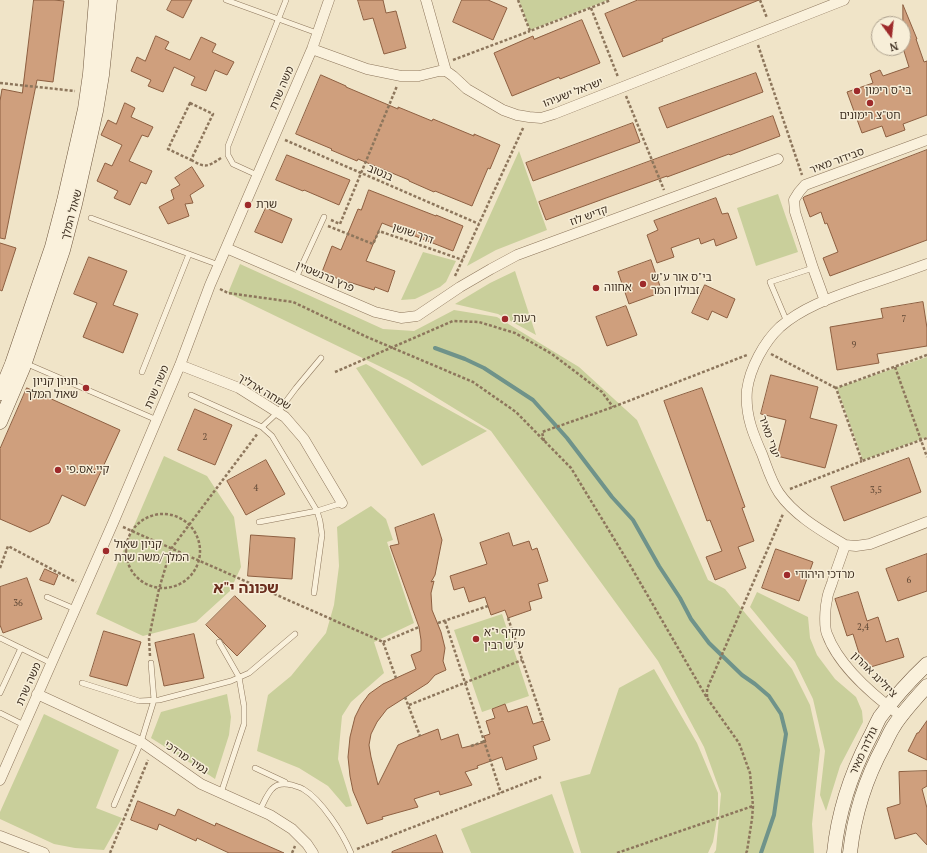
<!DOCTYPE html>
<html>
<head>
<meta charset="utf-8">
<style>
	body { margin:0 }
	#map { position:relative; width:927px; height:853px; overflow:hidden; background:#f0e4c8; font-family:"PT Serif",serif }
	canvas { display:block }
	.north { position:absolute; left:871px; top:16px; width:40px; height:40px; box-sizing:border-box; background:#f7eed8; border:1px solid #ada18e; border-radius:50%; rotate:165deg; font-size:11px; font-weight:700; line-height:16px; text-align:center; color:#3d2e20 }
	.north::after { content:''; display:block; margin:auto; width:14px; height:18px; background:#9e2a2b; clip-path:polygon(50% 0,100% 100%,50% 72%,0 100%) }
</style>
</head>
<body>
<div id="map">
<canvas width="927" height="853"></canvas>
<div class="north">N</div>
</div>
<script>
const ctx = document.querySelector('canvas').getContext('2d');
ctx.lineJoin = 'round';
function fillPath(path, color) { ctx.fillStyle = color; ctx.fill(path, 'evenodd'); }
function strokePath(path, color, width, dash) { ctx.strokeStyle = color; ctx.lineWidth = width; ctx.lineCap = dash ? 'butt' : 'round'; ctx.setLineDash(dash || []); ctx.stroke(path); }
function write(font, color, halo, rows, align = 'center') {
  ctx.font = font + ' "PT Serif","Noto Sans Hebrew",serif'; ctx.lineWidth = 3; ctx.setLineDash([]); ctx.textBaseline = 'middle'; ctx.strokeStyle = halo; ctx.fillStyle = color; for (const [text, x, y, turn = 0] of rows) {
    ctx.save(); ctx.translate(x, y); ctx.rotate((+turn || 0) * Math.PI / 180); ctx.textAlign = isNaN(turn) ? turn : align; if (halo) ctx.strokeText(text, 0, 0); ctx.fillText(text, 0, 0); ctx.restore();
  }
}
fillPath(new Path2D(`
	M 519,0 L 608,0 L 530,30 Z
	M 519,151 L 547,230 L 496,250 L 467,266 Z
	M 778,194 L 798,252 L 756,266 L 737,208 Z
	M 423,252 L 456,261 L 446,282 L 440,287 L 415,299 L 401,300 Z
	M 240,264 L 383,329 L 414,331 L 454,310 L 497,317 L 579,367 L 637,420 L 708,580 L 725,589 L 792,669 L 810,705 L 820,750 L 812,824 L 814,853 L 714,853 L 716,850 L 721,794 L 704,747 L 658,661 L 491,431 L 408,380 L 228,293 Z
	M 515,271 L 536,335 L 498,314 L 455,304 L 490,283 Z
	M 927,357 L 927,437 L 863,460 L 837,388 Z
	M 366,364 L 487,431 L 422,466 L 356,368 Z
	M 164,456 L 207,476 L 234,517 L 241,567 L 230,591 L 196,622 L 143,636 L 96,614 Z
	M 371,506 L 386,519 L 393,540 L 387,542 L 414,623 L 374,642 L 384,673 L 351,702 L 342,716 L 340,737 L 338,759 L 352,806 L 346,807 L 328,786 L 299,768 L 257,751 L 268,695 L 291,676 L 326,633 L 334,605 L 339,566 L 337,527 Z
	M 757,592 L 808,617 L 810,638 L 817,655 L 835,679 L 856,697 L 862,711 L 863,722 L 840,766 L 826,811 L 820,795 L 825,751 L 813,699 L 795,662 L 750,607 Z
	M 502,614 L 529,696 L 482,712 L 454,630 Z
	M 654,669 L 697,743 L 718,793 L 718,813 L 713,842 L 708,853 L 581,853 L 560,782 L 590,774 L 619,688 Z
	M 227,694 L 231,717 L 229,735 L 215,779 L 200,769 L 151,738 L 161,712 Z
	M 44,714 L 119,750 L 96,808 L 122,818 L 104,850 L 75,848 L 54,844 L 0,819 L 0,812 Z
	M 552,794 L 574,853 L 471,853 L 461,829 Z`), '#c9cf9b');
strokePath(new Path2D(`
	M 435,348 L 465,359 L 484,368 L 533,400 L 567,438 L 593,472 L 612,497 L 633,520 L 659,566 L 680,598 L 691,619 L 709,643 L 742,675 L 755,684 L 769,696 L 781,714 L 786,734 L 781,766 L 774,815 L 761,853`), '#6f938a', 4);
const building = new Path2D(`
	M 34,0 L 54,0 L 64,1 L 53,82 L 37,80 L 5,239 L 0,238 L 0,101 L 2,89 L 22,93 Z
	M 172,0 L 192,0 L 183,18 L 167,10 Z
	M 358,0 L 383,0 L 386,13 L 396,11 L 406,48 L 384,54 L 373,18 L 364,20 Z
	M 462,0 L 488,0 L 507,8 L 493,40 L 453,22 Z
	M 638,0 L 759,0 L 662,39 L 663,41 L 623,57 L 605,14 Z
	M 903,5 L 917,39 L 916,39 L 924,62 L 927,61 L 927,115 L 903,124 L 905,130 L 886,137 L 882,126 L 862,133 L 847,92 L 873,83 L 870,74 L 880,70 L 883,76 L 909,67 L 903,48 Z
	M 582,20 L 600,63 L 560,79 L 559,77 L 512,96 L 494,53 L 533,36 L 534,39 Z
	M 156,36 L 169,42 L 165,49 L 190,60 L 201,37 L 216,44 L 212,52 L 234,62 L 227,75 L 215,70 L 206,91 L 191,85 L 195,77 L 174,67 L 163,92 L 148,86 L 151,80 L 131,71 L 137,57 L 145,61 Z
	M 756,73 L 763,92 L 667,128 L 659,108 Z
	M 321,75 L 346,86 L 346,87 L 398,109 L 398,107 L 432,121 L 433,119 L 474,136 L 474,134 L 500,145 L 490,169 L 488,168 L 472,206 L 435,191 L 434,192 L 409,181 L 409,180 L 358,159 L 357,161 L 331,150 L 332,149 L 296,134 Z
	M 125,103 L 135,108 L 131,117 L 153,127 L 148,137 L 142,135 L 129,161 L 152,171 L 146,184 L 141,182 L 130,205 L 114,198 L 118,191 L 97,181 L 105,163 L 112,166 L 122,145 L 101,135 L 108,120 L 116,124 Z
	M 773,116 L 780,136 L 730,155 L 729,154 L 667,177 L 667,176 L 606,198 L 546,220 L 539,202 Z
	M 633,123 L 640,142 L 533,181 L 526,163 Z
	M 927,150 L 927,240 L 830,276 L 823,258 L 838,252 L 827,223 L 825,224 L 821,212 L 810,217 L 803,198 L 804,197 Z
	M 287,155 L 350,180 L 339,205 L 304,190 L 303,191 L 276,180 Z
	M 192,167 L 204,186 L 190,195 L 193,203 L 185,204 L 189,216 L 168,224 L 159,207 L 174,199 L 171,190 L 180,185 L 175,178 Z
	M 369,190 L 436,216 L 436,215 L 463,226 L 453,251 L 382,223 L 366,261 L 395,271 L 388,292 L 375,287 L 374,290 L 349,282 L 348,283 L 322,272 L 332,246 L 341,250 L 358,209 L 361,210 Z
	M 716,198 L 722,214 L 728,213 L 737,238 L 716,246 L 714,239 L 701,244 L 699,238 L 671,248 L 674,257 L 657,263 L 647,235 L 658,230 L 654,221 Z
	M 266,208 L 292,219 L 282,243 L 255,232 Z
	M 0,243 L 16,248 L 2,291 L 0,290 Z
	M 89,257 L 127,271 L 113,305 L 138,314 L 123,353 L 83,337 L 97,303 L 74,294 Z
	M 651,260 L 662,292 L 629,304 L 618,272 Z
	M 705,285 L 735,299 L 727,318 L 712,311 L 708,320 L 692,313 Z
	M 923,302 L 927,328 L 927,346 L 877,354 L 879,363 L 837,370 L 830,327 L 883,318 L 881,309 Z
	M 626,306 L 637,335 L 607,346 L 596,317 Z
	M 771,375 L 818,387 L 810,418 L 837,425 L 825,468 L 777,456 L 786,420 L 761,414 Z
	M 27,388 L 120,430 L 85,506 L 62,495 L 49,523 L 30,532 L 0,519 L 0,449 Z
	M 702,388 L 745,507 L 742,508 L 754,541 L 738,547 L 746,568 L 715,580 L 706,557 L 722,551 L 710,520 L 707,521 L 664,401 Z
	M 195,409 L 232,425 L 215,465 L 178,450 Z
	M 909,458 L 921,492 L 844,521 L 831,487 Z
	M 266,460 L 285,494 L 246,515 L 227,481 Z
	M 434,514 L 442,540 L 435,575 L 431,582 L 434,581 L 431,593 L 432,610 L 441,632 L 445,648 L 443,661 L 446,670 L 435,675 L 428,683 L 387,709 L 377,722 L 371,734 L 369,745 L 371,757 L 378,785 L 398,745 L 407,741 L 438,729 L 441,740 L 458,734 L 462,748 L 486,742 L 484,736 L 490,734 L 486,721 L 495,718 L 492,709 L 505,704 L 508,712 L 527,706 L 533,724 L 543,721 L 550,740 L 533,746 L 537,759 L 506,770 L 502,757 L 477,766 L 478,768 L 465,772 L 472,785 L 440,795 L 439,791 L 414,799 L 418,807 L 382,817 L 383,819 L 367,824 L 353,791 L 350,776 L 348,757 L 350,737 L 355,717 L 361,705 L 369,694 L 383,684 L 416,669 L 411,655 L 421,651 L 421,640 L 419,627 L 390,546 L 399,544 L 395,528 Z
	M 509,533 L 513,546 L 529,541 L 532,550 L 537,548 L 548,581 L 538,584 L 542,598 L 529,602 L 531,610 L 508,618 L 505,610 L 491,615 L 485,597 L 469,602 L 464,587 L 454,590 L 450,576 L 487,564 L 480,543 Z
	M 251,535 L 295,538 L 292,579 L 248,576 Z
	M 776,549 L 813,562 L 799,601 L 762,588 Z
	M 927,554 L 927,591 L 898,601 L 886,569 Z
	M 45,569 L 58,575 L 54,585 L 40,580 Z
	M 27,578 L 42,619 L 3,633 L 0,625 L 0,587 Z
	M 858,592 L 867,621 L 878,617 L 886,642 L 898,638 L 904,657 L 864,669 L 853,634 L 847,636 L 835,599 Z
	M 235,596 L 266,626 L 237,656 L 224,643 L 221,639 L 219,638 L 206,625 Z
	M 104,631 L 141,642 L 127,686 L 90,676 Z
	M 194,634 L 204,678 L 164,686 L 155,643 Z
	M 927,721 L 927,760 L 908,751 L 917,733 L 918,733 Z
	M 927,771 L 927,786 L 922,789 L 927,808 L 927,845 L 916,833 L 895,839 L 887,808 L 900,804 L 899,772 Z
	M 138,801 L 175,816 L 178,809 L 215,826 L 216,823 L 284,853 L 229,853 L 197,838 L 196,841 L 159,824 L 157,830 L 131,820 Z
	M 436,835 L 443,853 L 392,853 L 392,852 Z`);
fillPath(building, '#cf9f7d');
strokePath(building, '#8d5f41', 1);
const lane = new Path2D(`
	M 226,0 L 317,33
	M 257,175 L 233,164 L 228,155 L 228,146 L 286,0
	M 91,218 L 219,265
	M 296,278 L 324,217
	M 787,322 L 770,282 L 813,268
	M 25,363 L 157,420
	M 142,372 L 189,254
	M 191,395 L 262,427 L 272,436 L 317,511 L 320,521 L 322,535 L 314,593
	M 262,427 L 278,412 L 296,388 L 321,358
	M 259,522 L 317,511 L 342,503
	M 47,597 L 75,609
	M 0,638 L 51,663
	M 219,642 L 239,677 L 244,706 L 244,724 L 221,793
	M 82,683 L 139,701 L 159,700 L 231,681 L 249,673 L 295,634
	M 0,693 L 21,648
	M 0,713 L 24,725
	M 255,768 L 285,782
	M 114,805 L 141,742 L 154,700 L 151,663
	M 260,811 C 262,805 268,793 272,789 C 277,783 284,783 292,785 C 295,786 300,787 303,789 C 322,800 343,834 351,853`);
const street = new Path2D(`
	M 426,0 L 446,71
	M 312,49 L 367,69 L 401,76 L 419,76 L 439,71 L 446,71 L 453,76 L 467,89 L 503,110 L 517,115 L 529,117 L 541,118 L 554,114 L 844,0
	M 226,248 L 375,312 L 401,318 L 417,316 L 460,287 L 491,269 L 517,255 L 778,159
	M 825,301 L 813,268 L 795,212 L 794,200 L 799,192 L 805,185 L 927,140
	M 180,365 L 239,388 L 285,417 L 304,439 L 342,503
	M 845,545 C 822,531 795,516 779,493 C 771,481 767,467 762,454 C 758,445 754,436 751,426 C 748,416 746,401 747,390 C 750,368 764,342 780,327 C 803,307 833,297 861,287 C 883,280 905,272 927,264
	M 37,694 L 141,742 L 201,784 L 270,815 L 292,829 L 307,844 L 313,853
	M 901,716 C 874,696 839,667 827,634 C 824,627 825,608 827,600 C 827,595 830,589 832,583 C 836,570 841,558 845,545 L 856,546 L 870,544 L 927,522
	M 0,780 L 113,523 L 180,365 L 210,285 L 312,49 L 329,0
	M 0,836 L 44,853`);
const secondary = new Path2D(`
	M 0,393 L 12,364 L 52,247 L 64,201 L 85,109 L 90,74 L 96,0
	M 0,422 L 23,368 L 63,250 L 75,204 L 96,111 L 102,75 L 110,0
	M 834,853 C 838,814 851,774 869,739 C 873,732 876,724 880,717 C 894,698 910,680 927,664
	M 850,853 C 854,816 866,778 884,745 C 887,739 890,732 894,726 C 903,712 915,699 927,686`);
strokePath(lane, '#8d765c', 6);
strokePath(street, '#8d765c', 11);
strokePath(secondary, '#6f573f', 15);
strokePath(new Path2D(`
	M 518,0 L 530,31 L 611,0
	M 760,0 L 767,18
	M 591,8 L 618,77
	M 758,45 L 802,175
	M 453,60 L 530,31
	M 0,83 L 75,91
	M 626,96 L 664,190
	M 190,103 L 213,114 L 191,160 L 168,149 Z
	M 285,140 L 479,224
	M 191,160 C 206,168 207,167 221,158
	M 331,220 L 340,224 L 397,86
	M 328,226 L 373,244 L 379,231 L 463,260
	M 455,276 L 524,126
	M 220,289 L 228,293 L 293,302 L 367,337 L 473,382 L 516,412 L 571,468 L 630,565 L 707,698 L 739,743 L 750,773 L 753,806 L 752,819 L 747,851 L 746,853
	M 771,354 L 836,388
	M 927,355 L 836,388 L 862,461 L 927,438
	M 895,367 L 927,457
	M 335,372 L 453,321 L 479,322 L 515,333 L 552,354 L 602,392 L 613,407
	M 544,441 L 542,432 L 613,407 L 747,355
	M 790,489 L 862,461
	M126 551a37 37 0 1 1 74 0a37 37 0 1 1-74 0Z
	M 123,527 L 383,642 L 396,678
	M 0,568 L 8,546 L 76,582
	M 508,618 L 543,721
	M 445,621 L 501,793
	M 438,623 L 488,606
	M 383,642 L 419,627
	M 150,656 L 149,638 L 159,589 L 171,549 L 258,433
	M 405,697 L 420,736
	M 707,697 L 707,689 L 783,514
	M 409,705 L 522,660
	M 471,746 L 485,741
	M 357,849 L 541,777
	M 110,853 L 148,760
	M 292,853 L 295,846
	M 617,853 L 753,806`), '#8d765c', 2.5, [3, 2]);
strokePath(lane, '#faf1dc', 5);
strokePath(street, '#faf1dc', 10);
strokePath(secondary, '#faf1dc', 14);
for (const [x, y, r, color] of [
	[857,91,4,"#9e2a2b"],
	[870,103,4,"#9e2a2b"],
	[248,205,4,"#9e2a2b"],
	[643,284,4,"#9e2a2b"],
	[596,288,4,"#9e2a2b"],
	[505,319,4,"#9e2a2b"],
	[86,388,4,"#9e2a2b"],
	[58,470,4,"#9e2a2b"],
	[106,551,4,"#9e2a2b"],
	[787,575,4,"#9e2a2b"],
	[476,639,4,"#9e2a2b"]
]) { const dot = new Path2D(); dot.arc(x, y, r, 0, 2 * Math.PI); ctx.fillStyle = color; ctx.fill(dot); strokePath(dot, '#f7eed8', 1.5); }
write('9px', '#624a37', null, [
	["7",904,319],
	["9",854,345],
	["2",205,437],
	["4",256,488],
	["3,5",876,490],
	["6",909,580],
	["36",18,603],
	["2,4",863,627]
]);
write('11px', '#3d2e20', '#f7eed8', [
	["משה שרת",282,88,-67],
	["ישראל ישעיהו",573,93,-21],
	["סבידור מאיר",837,161,-20],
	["בנטוב",380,173,23],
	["שאול המלך",72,215,-75],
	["קדיש לוז",589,216,-20],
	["דרך שושן",413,234,19],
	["פרץ ברנשטיין",325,277,23],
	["משה שרת",157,387,-67],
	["שמחה ארליך",264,392,31],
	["יערי מאיר",769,437,71],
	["ציזלינג אהרון",874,675,45],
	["משה שרת",29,684,-66],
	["גולדה מאיר",864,751,-65],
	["נמיר מרדכי",186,758,34]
]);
write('11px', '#3d2e20', '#f7eed8', [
	["בי\"ס רימון",865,91],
	["חט\"צ רימונים",870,116,"center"],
	["שרת",256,205],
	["בי\"ס אור ע\"ש",651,278],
	["זבולון המר",651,291],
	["אחווה",604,288],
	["רעות",513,319],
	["חניון קניון",78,382,"right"],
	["שאול המלך",78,395,"right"],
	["קיי.אס.פי",66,470],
	["קניון שאול",114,545],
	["המלך/משה שרת",114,558],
	["מרדכי היהודי",795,575],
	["מקיף י\"א",484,633],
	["ע\"ש רבין",484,646]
], 'left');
write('bold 15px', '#6b2e1e', '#f7eed8', [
	["שכונה י\"א",246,589]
]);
</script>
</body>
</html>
